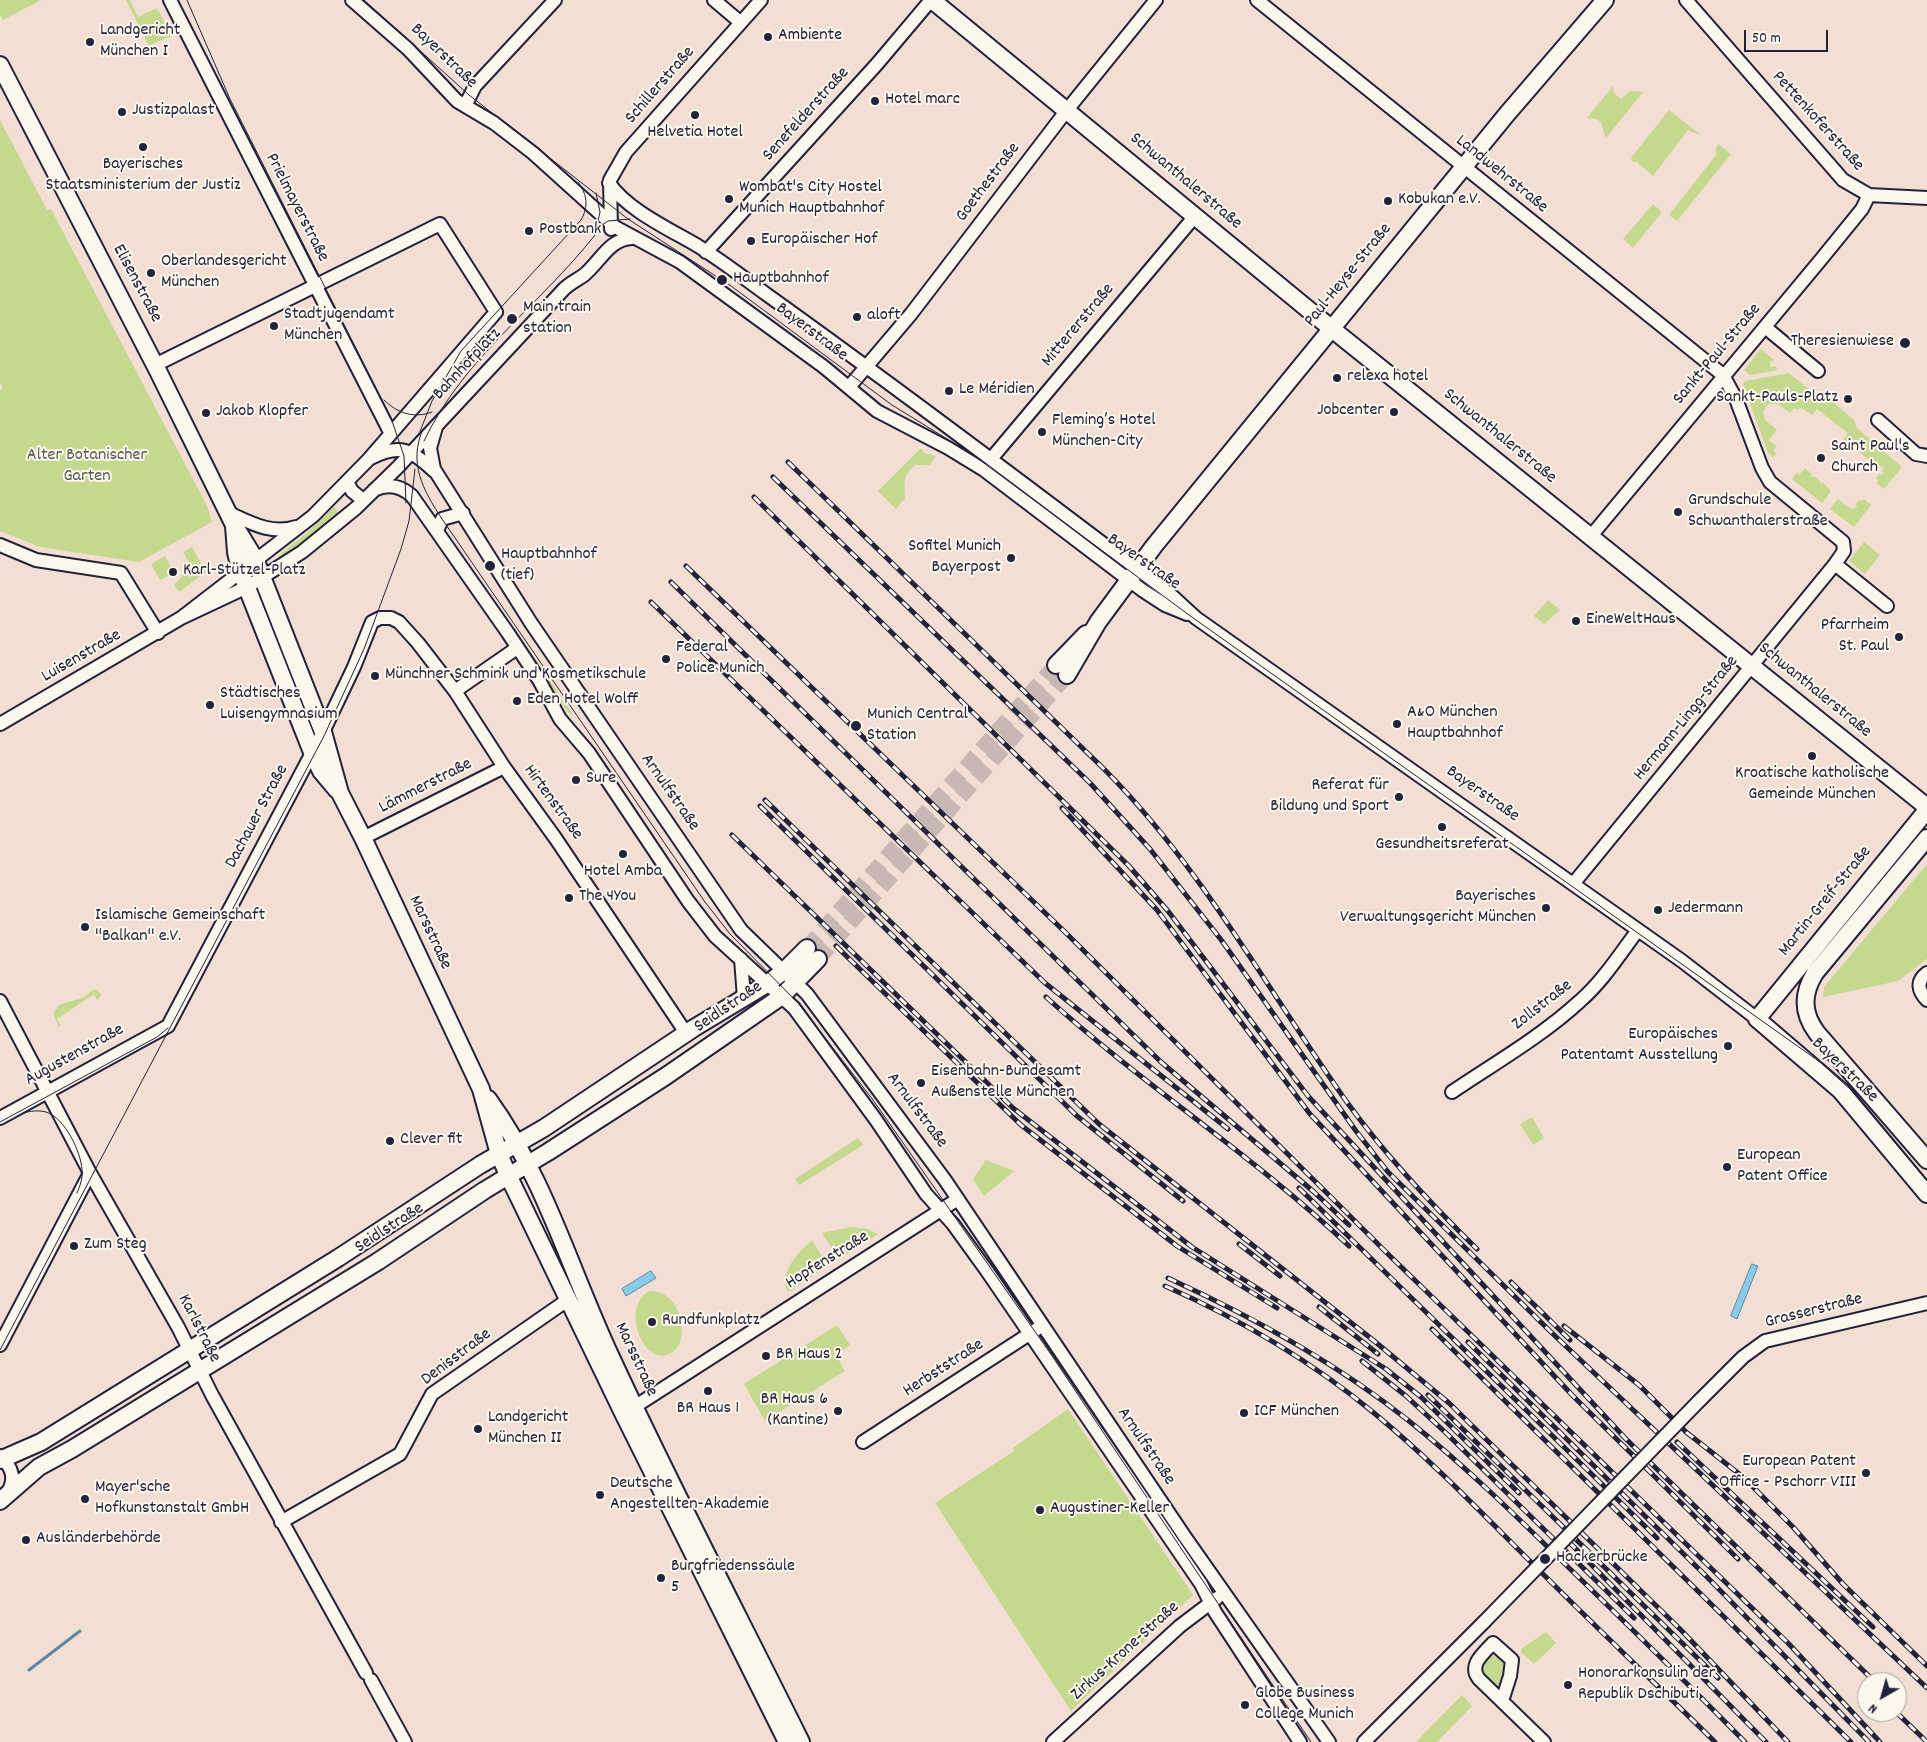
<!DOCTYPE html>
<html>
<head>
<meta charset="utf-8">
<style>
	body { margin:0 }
	#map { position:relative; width:1927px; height:1742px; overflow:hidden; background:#f2ded2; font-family:Dekko,sans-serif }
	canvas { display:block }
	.north { position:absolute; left:1857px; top:1672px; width:50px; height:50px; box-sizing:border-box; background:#fbf7ec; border:1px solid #a4a2a5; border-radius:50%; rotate:218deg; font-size:14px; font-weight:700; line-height:20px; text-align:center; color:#22223b }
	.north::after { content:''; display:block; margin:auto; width:18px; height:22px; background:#22223b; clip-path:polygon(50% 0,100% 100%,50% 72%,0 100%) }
	.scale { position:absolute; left:1744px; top:30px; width:84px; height:22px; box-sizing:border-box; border:2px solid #22223b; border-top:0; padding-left:6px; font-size:15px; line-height:18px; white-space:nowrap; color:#22223b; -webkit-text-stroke:4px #fbf7ec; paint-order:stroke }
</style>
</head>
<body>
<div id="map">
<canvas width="1927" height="1742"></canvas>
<div class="north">N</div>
<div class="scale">50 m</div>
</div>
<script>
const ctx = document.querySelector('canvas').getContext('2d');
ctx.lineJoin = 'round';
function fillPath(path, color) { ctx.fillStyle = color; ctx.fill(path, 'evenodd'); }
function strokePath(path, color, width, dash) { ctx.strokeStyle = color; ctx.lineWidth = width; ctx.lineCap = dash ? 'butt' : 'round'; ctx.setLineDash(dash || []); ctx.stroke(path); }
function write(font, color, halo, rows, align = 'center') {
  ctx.font = font + ' Dekko,sans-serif'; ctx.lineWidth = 4; ctx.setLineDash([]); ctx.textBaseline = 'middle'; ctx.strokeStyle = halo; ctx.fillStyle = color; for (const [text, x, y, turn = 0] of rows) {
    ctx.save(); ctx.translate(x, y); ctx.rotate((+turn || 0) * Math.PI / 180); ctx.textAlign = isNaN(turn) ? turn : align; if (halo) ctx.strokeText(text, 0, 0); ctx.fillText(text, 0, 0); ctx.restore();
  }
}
fillPath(new Path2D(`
	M 0,0 L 41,0 L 3,20 L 0,14 Z
	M 126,0 L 130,0 L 138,17 L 155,9 L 159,11 L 171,36 L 149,46 Z
	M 1613,86 L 1614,93 L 1621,99 L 1630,91 L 1643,92 L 1606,138 C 1600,125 1606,119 1587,118 Z
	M 1669,110 L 1702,136 L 1688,130 L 1653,176 L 1637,162 L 1633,162 L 1631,158 Z
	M 0,120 L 47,210 L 51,209 L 208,508 L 212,522 L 139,562 L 40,547 L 0,531 L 0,390 L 3,388 L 0,382 Z
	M 1718,144 L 1731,154 L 1677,221 L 1669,215 L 1716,155 L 1716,148 Z
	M 1653,204 L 1662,212 L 1633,248 L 1623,239 Z
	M 1761,349 L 1774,360 L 1770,362 L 1770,367 L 1776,366 L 1777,370 L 1750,375 L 1744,370 Z
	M 1789,373 L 1818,397 L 1827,397 L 1854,420 L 1857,428 L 1902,467 L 1884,489 L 1877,483 L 1878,480 L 1876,478 L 1880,474 L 1882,475 L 1884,473 L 1882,471 L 1884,468 L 1861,454 L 1861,451 L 1859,453 L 1852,447 L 1852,443 L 1850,445 L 1843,440 L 1848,433 L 1817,409 L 1812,415 L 1802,408 L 1797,410 L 1794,408 L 1790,413 L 1778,404 L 1768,404 L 1763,412 L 1765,420 L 1777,430 L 1769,440 L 1777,446 L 1773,451 L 1777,454 L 1773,457 L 1768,453 L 1743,384 L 1745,381 Z
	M 920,449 L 923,450 L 924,453 L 936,456 L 930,465 L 915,465 C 902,476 905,482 905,498 L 896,509 L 878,491 Z
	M 1805,468 L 1812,474 L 1810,477 L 1814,476 L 1821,482 L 1820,484 L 1823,483 L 1830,489 L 1830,493 L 1822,503 L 1792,479 L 1796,473 L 1799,475 Z
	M 1838,499 L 1851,509 L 1858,507 L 1855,505 L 1859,500 L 1862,501 L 1864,499 L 1871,505 L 1854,527 L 1830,509 Z
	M 334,507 L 340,514 L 280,560 L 278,556 L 307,533 Z
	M 1864,542 L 1880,555 L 1865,574 L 1849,561 Z
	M 192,547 L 206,572 L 179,592 L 174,585 L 191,566 L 183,552 Z
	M 165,556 L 174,573 L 160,580 L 151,564 Z
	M 1548,600 L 1560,610 L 1544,624 L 1534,616 Z
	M 519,635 L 574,716 L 568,712 L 525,649 L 514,638 Z
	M 1927,864 L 1927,959 L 1898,981 L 1823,997 L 1824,987 Z
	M 95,989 L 102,995 L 97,1000 L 94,994 L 57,1019 L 61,1026 L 59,1027 L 53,1014 L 59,1005 L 82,998 Z
	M 1532,1117 L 1544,1138 L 1533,1145 L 1520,1124 Z
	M 858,1138 L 863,1145 L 799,1185 L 795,1179 Z
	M 986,1160 L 1014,1171 L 984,1196 L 973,1179 Z
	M 851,1227 L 867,1229 L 878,1234 L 839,1259 L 822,1233 Z
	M 812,1240 L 828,1266 L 788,1292 C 778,1272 799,1252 812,1240 Z
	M 650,1291 C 672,1291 681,1311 682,1331 C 682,1338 679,1347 674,1351 C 646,1374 618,1306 650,1291 Z
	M 837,1325 L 850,1345 L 836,1355 L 845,1371 L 765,1421 L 744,1384 Z
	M 1068,1409 L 1193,1595 L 1071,1711 L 935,1503 L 1014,1451 L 1013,1448 Z
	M 1546,1632 L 1556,1643 L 1534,1664 L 1521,1652 L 1521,1649 Z
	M 1492,1656 L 1501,1658 L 1506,1664 L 1498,1686 L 1481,1671 L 1481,1668 Z
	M 1462,1695 L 1472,1706 L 1437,1742 L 1416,1742 Z`), '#c4d88e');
const water = new Path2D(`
	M 1752,1264 L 1758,1266 L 1737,1319 L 1731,1316 Z
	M 651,1271 L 656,1278 L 626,1296 L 622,1289 Z`);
fillPath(water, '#88cbe9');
strokePath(water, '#5f87a3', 1);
strokePath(new Path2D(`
	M 29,1670 L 80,1631`), '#5f87a3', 3);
strokePath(new Path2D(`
	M 807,948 L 1056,665
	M 818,959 L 1067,675`), '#c8b8b4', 16, [16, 8]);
const minor = new Path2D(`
	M 170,0 L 390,432
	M 352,0 L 408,49 L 457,101 L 494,123 L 533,153 L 615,227 L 680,262 L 824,367 L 877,411 L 948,448 L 984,470 L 1142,590 L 1165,605 L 1187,614
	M 714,0 L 740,22
	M 1257,0 L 1723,375 L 1736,399 L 1762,468 L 1770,482 L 1843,542 L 1844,551 L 1835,564 L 1573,884
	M 1686,0 L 1843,180 L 1869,195 L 1927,198
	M 465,106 L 475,86 L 555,0
	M 609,183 C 627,210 671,230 698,246 C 722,261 744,278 766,294 C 903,392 1038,494 1172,596 L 1196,618 L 1682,961 L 1757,1019
	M 611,229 L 610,180 L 626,152 L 761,0
	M 706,252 L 877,64 L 931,0
	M 1765,327 L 1818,371
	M 155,365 L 440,224 L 496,312 L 369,459 L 313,516 L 181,618
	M 849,387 L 911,314 L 1067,110 L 1156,0
	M 1878,420 L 1916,454 L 1927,456
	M 436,427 L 430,448 L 434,469 L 531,623 L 741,930 L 807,994 L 945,1180 L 1185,1537 L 1329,1742
	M 371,458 C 400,443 412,450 434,471
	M 991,459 L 1195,216
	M 347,482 L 352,491 L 363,500
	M 374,490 C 388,483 401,486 412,496 L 508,633 L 539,680 L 560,719 L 589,753 L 688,901 L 715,936 L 794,1008 L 876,1120 L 926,1194 L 953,1224 L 987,1271 L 1201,1584 L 1215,1612 L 1300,1742
	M 229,513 C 251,523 272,535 296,527
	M 437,531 L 442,519 L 463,513
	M 1591,536 L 1823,257 L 1862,209 L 1869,195
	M 0,545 L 36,560 L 121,573 L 158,633
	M 1835,564 L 1887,606
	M 455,691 L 517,648
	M 0,724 L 181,618 L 247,587 L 302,552 L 356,508 L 398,467 L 564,289 C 570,283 577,280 584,275 C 600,262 609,239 632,238
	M 363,838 L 504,767
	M 741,959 L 744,998
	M 1927,973 C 1916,981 1918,991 1927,1000
	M 0,1001 L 90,1173 L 178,1327 L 212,1395 L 366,1673
	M 1452,1092 C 1495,1063 1542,1036 1580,1001 C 1603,981 1620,954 1638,930
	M 0,1118 L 168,1026 L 323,732 L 354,667 L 372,622 L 380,618 L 391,618 L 399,622 L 418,643 L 455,691 L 504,767 L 556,839 L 686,1033
	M 0,1345 L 90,1173
	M 1700,1400 L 1743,1357 L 1765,1341 L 1927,1303
	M 628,1411 L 958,1199
	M 863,1442 L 1037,1329
	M 0,1456 C 13,1468 16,1479 7,1494
	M 281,1522 L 400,1454 L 432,1394 L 569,1299
	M 371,1680 L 405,1742
	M 1502,1701 L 1510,1676 L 1512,1660 L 1493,1643 C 1483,1654 1468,1665 1479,1679 L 1544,1742
	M 1053,1742 L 1180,1626 L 1217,1598
	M 1364,1742 L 1484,1622`);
const major = new Path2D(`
	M 932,0 L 1332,329 L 1927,807
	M 0,65 L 158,371 L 233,523 L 255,559 L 323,732 L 340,793 L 363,838 L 481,1089 L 499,1154 L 508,1175 L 623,1413 L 787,1742
	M 234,526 L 236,552 L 240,570 L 312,752 L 321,771 L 337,790
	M 1056,665 L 1086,634
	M 1067,675 L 1098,622 L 1154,546 L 1507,114 L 1605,0
	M 1927,810 L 1757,1019 L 1841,1091 L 1927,1194
	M 1927,838 L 1815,973 C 1802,994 1802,1013 1817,1033 L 1927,1160
	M 488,1099 C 544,1176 570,1269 610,1355 C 670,1485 737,1613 801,1742
	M 0,1460 L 41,1442 L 338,1258 L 480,1165 L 544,1128 L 694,1028 L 767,984 L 785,970 L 807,948
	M 0,1501 L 39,1467 L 72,1449 L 377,1262 L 485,1190 L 548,1152 L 666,1076 L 782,996 L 818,959`);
strokePath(minor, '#22223b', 16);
strokePath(major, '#22223b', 20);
strokePath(minor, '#fbf7ec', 12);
strokePath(major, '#fbf7ec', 16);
strokePath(new Path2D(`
	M 187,0 L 230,99 L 391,418 L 404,456 L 406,503
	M 364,0 L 469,95 L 628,219 L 731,286 L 892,405 L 973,455 L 1189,615 L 1820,1062 L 1850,1089 L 1927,1181
	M 595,230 L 608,221 L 630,219
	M 384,400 C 397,413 414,419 432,412
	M 423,429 C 408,463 423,490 442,519 L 705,902 L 730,934 L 798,1003 L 873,1100 L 1050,1353 L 1311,1742
	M 419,434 L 432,401 L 461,351 L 581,220 C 589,206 587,194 578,182
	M 424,441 C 463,358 540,305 595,235 L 600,212 L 596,193
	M 23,1113 C 31,1111 38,1110 46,1112 C 65,1118 81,1152 82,1170 C 83,1178 80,1186 77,1193
	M 0,1122 L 157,1037 L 168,1028
	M 0,1350 L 324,736 L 364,649 L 401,549 L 409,521 L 415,469`), '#22223b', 1);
const rail = new Path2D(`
	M 788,462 L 1104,769 C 1202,867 1269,993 1349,1105 C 1387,1157 1431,1204 1477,1249
	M 773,477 L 1090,783 L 1150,849 L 1222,941 L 1356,1131 L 1388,1172 L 1553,1334 L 1927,1688
	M 754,497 L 1129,866 L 1168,911 L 1308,1096 L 1625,1438 L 1875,1682
	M 686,566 L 1068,935 L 1391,1257 L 1788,1643 L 1880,1742
	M 671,582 L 1161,1062 L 1314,1192 L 1349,1225
	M 651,602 L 1045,983 L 1228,1129
	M 765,800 L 1099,1124 L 1373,1340 L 1449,1403 L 1680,1629 L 1788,1742
	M 760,806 L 1077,1116 L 1183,1201
	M 1062,808 L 1157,910 L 1310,1114 L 1573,1396 L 1738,1559
	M 732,835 L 1013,1108 L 1192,1247 L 1386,1369 L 1421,1397 L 1519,1493
	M 836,946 L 1021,1125 L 1177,1246 L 1277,1308
	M 1046,997 C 1143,1085 1254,1156 1349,1246
	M 1299,1188 L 1657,1538
	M 1239,1244 L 1280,1276
	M 1168,1278 C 1253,1317 1335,1362 1409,1421 C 1464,1465 1514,1514 1565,1564 C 1626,1623 1686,1682 1745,1742
	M 1511,1282 L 1570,1340
	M 1165,1286 C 1240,1319 1311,1361 1374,1413 C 1436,1464 1491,1523 1547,1578 C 1602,1633 1659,1687 1715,1742
	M 1319,1307 L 1378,1354
	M 1564,1326 L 1639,1385 L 1686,1432 L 1743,1477 L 1793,1527 L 1843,1584 L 1927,1666
	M 1432,1329 L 1851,1742
	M 1468,1342 L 1704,1574 L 1869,1742
	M 1362,1361 L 1406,1396 L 1445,1432 L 1634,1618
	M 1428,1395 L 1718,1678
	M 1677,1442 L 1873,1627
	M 1569,1542 L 1766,1742
	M 1896,1712 L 1927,1742`);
strokePath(rail, '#22223b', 5);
strokePath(rail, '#fbf7ec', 3, [9]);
const minorBridge = new Path2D(`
	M 1484,1622 L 1700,1400`);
strokePath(minorBridge, '#22223b', 16, []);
strokePath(minorBridge, '#fbf7ec', 12);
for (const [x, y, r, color] of [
	[768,37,5,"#22223b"],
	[90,42,5,"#22223b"],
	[875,101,5,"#22223b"],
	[122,112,5,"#22223b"],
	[695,115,5,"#22223b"],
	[143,147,5,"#22223b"],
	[729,199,5,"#22223b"],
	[1388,201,5,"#22223b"],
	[529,231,5,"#22223b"],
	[751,241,5,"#22223b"],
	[151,273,5,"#22223b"],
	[722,280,6,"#22223b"],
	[857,317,5,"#22223b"],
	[512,319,6,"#22223b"],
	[274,326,5,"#22223b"],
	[1905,343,6,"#22223b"],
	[1337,378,5,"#22223b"],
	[949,391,5,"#22223b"],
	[1848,399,5,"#22223b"],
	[1394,412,5,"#22223b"],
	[206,413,5,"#22223b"],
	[1042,432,5,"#22223b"],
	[1821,458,5,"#22223b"],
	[1678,512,5,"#22223b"],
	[1011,558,5,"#22223b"],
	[490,566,6,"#22223b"],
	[173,572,5,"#22223b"],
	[1576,621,5,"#22223b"],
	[1899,637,5,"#22223b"],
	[666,659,5,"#22223b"],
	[375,676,5,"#22223b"],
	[517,701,5,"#22223b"],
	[210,705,5,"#22223b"],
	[1397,724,5,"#22223b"],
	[856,726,6,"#22223b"],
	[1812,756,5,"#22223b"],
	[576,780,5,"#22223b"],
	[1399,797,5,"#22223b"],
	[1442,827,5,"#22223b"],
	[623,854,5,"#22223b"],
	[569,898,5,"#22223b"],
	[1546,908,5,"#22223b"],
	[1658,910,5,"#22223b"],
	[85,927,5,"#22223b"],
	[1728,1046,5,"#22223b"],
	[921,1083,5,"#22223b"],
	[390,1141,5,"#22223b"],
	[1727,1167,5,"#22223b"],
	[74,1246,5,"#22223b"],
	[652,1322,5,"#22223b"],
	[766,1356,5,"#22223b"],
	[708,1391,5,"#22223b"],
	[838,1411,5,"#22223b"],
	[1244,1413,5,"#22223b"],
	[478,1429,5,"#22223b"],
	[1866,1473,5,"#22223b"],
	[600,1495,5,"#22223b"],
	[85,1499,5,"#22223b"],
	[1040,1510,5,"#22223b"],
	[26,1540,5,"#22223b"],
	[1545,1559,6,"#22223b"],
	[661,1578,5,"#22223b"],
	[1568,1685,5,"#22223b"],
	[1245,1705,5,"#22223b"]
]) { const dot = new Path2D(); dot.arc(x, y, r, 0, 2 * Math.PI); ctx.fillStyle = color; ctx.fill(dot); strokePath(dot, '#fbf7ec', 2); }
write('18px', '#22223b', '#fbf7ec', [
	["Landgericht",100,32],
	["München I",100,53],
	["Ambiente",778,37],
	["Hotel marc",885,101],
	["Justizpalast",132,112],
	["Helvetia Hotel",695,134,"center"],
	["Bayerisches",143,166,"center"],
	["Staatsministerium der Justiz",143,187,"center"],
	["Wombat's City Hostel",739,189],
	["Munich Hauptbahnhof",739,210],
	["Kobukan e.V.",1398,201],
	["Postbank",539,231],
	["Europäischer Hof",761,241],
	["Oberlandesgericht",161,263],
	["München",161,284],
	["Hauptbahnhof",733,280],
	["Main train",523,309],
	["station",523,330],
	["Stadtjugendamt",284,316],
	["München",284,337],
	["aloft",867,317],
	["Theresienwiese",1894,343,"right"],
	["relexa hotel",1347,378],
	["Le Méridien",959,391],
	["Sankt-Pauls-Platz",1838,399,"right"],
	["Jobcenter",1384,412,"right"],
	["Jakob Klopfer",216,413],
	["Fleming’s Hotel",1052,422],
	["München-City",1052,443],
	["Saint Paul's",1831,448],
	["Church",1831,469],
	["Grundschule",1688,502],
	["Schwanthalerstraße",1688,523],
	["Sofitel Munich",1001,548,"right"],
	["Bayerpost",1001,569,"right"],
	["Hauptbahnhof",501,556],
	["(tief)",501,577],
	["Karl-Stützel-Platz",183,572],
	["EineWeltHaus",1586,621],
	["Pfarrheim",1889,627,"right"],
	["St. Paul",1889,648,"right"],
	["Federal",676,649],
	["Police Munich",676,670],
	["Münchner Schmink und Kosmetikschule",385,676],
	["Städtisches",220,695],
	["Luisengymnasium",220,716],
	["Eden Hotel Wolff",527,701],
	["A&O München",1407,714],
	["Hauptbahnhof",1407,735],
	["Munich Central",867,716],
	["Station",867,737],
	["Kroatische katholische",1812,775,"center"],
	["Gemeinde München",1812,796,"center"],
	["Sure",586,780],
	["Referat für",1389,787,"right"],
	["Bildung und Sport",1389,808,"right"],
	["Gesundheitsreferat",1442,846,"center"],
	["Hotel Amba",623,873,"center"],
	["The 4You",579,898],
	["Bayerisches",1536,898,"right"],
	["Verwaltungsgericht München",1536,919,"right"],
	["Jedermann",1668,910],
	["Islamische Gemeinschaft",95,917],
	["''Balkan'' e.V.",95,938],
	["Europäisches",1718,1036,"right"],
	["Patentamt Ausstellung",1718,1057,"right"],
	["Eisenbahn-Bundesamt",931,1073],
	["Außenstelle München",931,1094],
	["Clever fit",400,1141],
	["European",1737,1157],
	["Patent Office",1737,1178],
	["Zum Steg",84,1246],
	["Rundfunkplatz",662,1322],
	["BR Haus 2",776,1356],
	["BR Haus 6",828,1401,"right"],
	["(Kantine)",828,1422,"right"],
	["BR Haus 1",708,1410,"center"],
	["ICF München",1254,1413],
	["Landgericht",488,1419],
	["München II",488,1440],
	["European Patent",1856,1463,"right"],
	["Office - Pschorr VIII",1856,1484,"right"],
	["Deutsche",610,1485],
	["Angestellten-Akademie",610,1506],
	["Mayer'sche",95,1489],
	["Hofkunstanstalt GmbH",95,1510],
	["Augustiner-Keller",1050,1510],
	["Ausländerbehörde",36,1540],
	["Hackerbrücke",1556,1559],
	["Burgfriedenssäule",671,1568],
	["5",671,1589],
	["Honorarkonsulin der",1578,1675],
	["Republik Dschibuti",1578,1696],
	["Globe Business",1255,1695],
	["College Munich",1255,1716]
], 'left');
write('18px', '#22223b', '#fbf7ec', [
	["Bayerstraße",443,57,44],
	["Schillerstraße",661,86,-49],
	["Senefelderstraße",807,115,-48],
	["Pettenkoferstraße",1817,122,48],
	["Landwehrstraße",1501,175,39],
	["Schwanthalerstraße",1185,182,40],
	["Goethestraße",989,183,-53],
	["Prielmayerstraße",296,208,63],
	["Paul-Heyse-Straße",1349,276,-51],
	["Elisenstraße",136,284,62],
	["Mittererstraße",1079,326,-50],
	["Bayerstraße",811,333,37],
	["Sankt-Paul-Straße",1718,355,-50],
	["Bahnhofplatz",468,365,-47],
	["Schwanthalerstraße",1499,437,39],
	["Bayerstraße",1143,563,35],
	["Luisenstraße",82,657,-30],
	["Schwanthalerstraße",1814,691,39],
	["Hermann-Lingg-Straße",1687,719,-51],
	["Lämmerstraße",426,787,-27],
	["Arnulfstraße",669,793,55],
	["Bayerstraße",1482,795,35],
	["Hirtenstraße",552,803,54],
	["Dachauer Straße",258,817,-62],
	["Martin-Greif-Straße",1826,902,-51],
	["Marsstraße",429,933,65],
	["Zollstraße",1543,1006,-38],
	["Seidlstraße",729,1008,-34],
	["Augustenstraße",75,1056,-29],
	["Bayerstraße",1844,1071,44],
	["Arnulfstraße",916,1111,53],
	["Seidlstraße",390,1229,-33],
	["Hopfenstraße",828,1261,-32],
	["Grasserstraße",1814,1312,-14],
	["Karlstraße",198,1329,63],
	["Denisstraße",457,1358,-37],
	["Marsstraße",635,1360,65],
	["Herbststraße",944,1369,-33],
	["Arnulfstraße",1145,1447,56],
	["Zirkus-Krone-Straße",1126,1652,-42]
]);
write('18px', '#535954', '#fbf7ec', [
	["Alter Botanischer",87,457],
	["Garten",87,478]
]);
</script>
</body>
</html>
